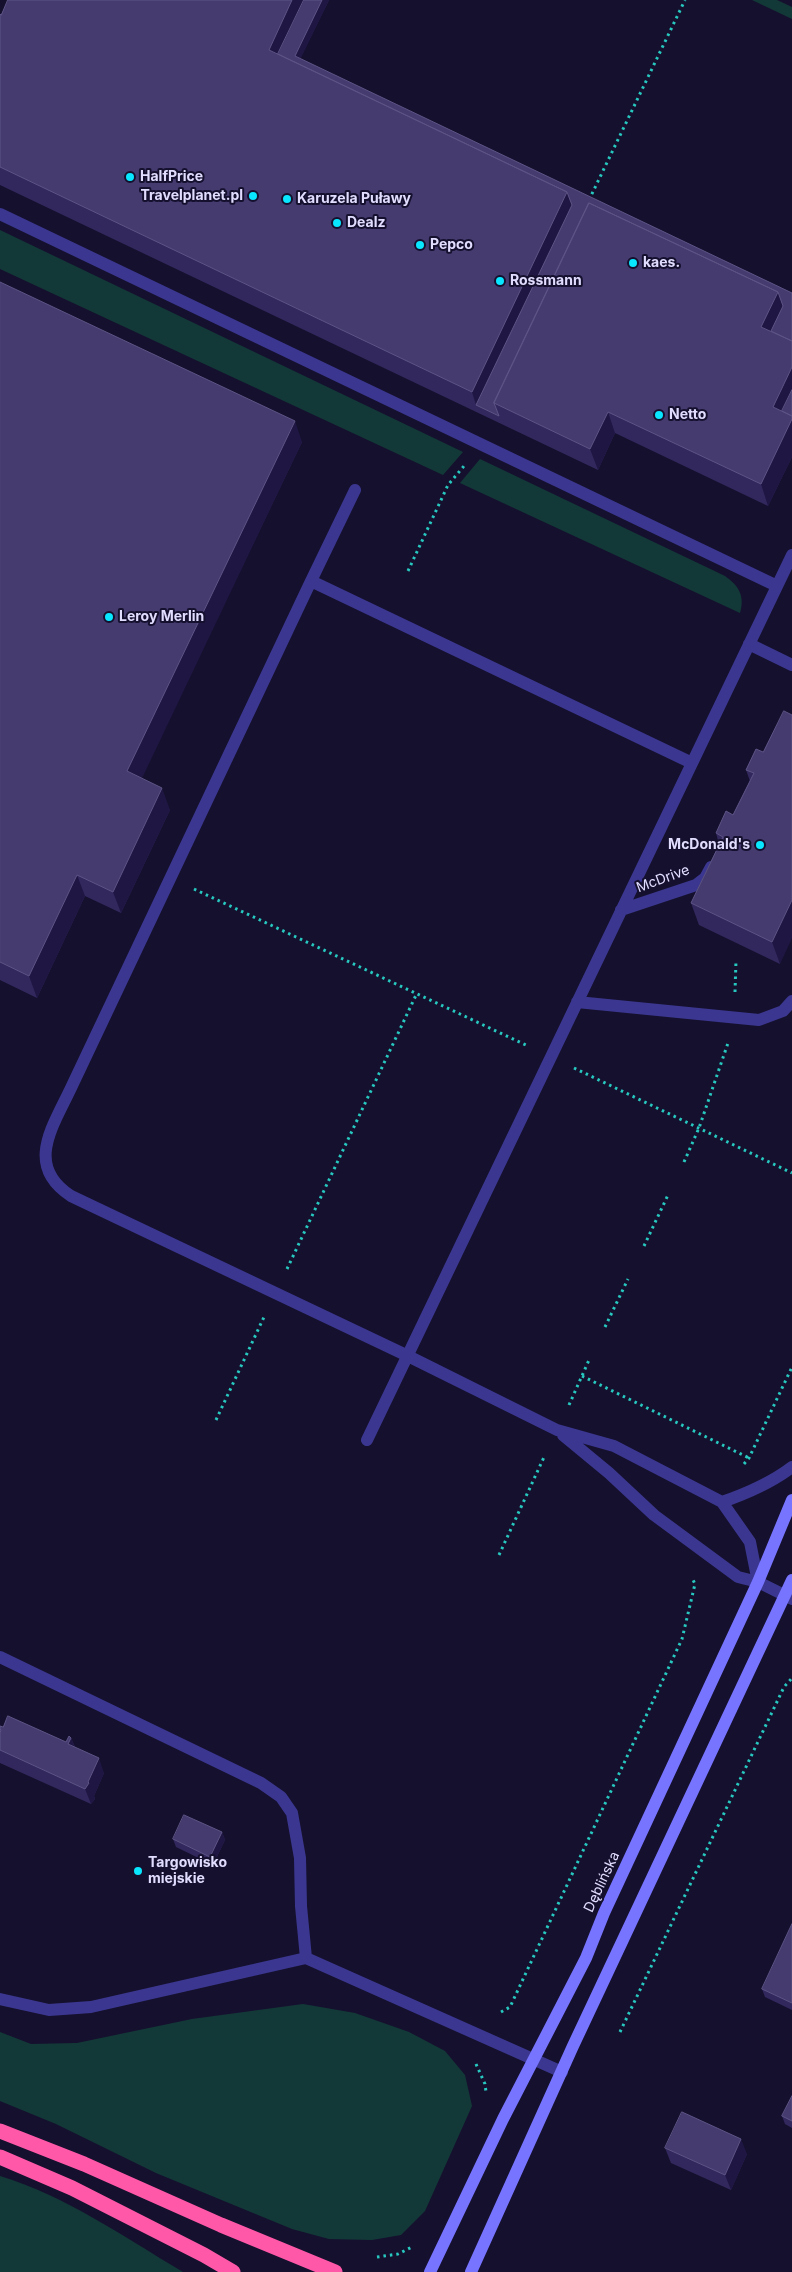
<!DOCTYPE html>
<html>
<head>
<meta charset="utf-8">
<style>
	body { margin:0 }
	canvas { display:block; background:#15102e }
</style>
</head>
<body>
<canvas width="792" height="2272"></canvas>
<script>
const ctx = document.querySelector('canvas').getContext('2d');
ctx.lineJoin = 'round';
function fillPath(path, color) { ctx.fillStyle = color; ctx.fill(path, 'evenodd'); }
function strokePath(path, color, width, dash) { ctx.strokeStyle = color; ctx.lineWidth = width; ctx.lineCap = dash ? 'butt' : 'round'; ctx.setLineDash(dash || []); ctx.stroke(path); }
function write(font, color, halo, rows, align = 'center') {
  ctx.font = font + ' Inter,sans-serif'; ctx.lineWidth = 4; ctx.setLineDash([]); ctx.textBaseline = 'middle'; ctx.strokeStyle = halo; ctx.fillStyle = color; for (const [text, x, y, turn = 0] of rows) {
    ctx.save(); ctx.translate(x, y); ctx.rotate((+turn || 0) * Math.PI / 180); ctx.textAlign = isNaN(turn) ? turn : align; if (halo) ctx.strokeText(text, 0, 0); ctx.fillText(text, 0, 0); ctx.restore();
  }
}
fillPath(new Path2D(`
	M 752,0 L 777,0 L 792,7 L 792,19 Z
	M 0,230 L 463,452 L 443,475 L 0,269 Z
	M 480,459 L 725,576 C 739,586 745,596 740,613 L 460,483 Z
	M 303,2004 L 355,2013 L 409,2032 L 445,2051 L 465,2075 L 472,2106 L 425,2211 L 401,2235 L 372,2240 L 329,2239 L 292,2229 L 156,2173 L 56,2124 L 0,2101 L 0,2032 L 31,2044 L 77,2043 L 192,2019 Z
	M 0,2176 C 66,2196 124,2237 183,2272 L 0,2272 Z`), '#123937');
strokePath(new Path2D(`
	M 589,200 L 685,0
	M 408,571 L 448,485 L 464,466
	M 194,889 L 528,1046
	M 735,992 L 736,960
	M 574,1068 L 792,1173
	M 684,1162 L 699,1128 L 728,1043
	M 644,1246 L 668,1195
	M 287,1269 L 417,993
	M 605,1327 L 628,1279
	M 582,1376 L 749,1458
	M 569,1405 L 589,1360
	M 216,1420 L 264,1317
	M 744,1464 L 749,1458 L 792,1367
	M 499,1555 L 545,1455
	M 501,2012 L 510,2007 L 682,1639 L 695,1584 L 692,1578
	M 620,2032 L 784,1687 L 792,1678
	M 476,2064 L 485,2084 L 486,2092
	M 377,2257 L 398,2254 L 412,2247`), '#27c8bf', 3, [2.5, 4]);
strokePath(new Path2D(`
	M 0,214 L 777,586
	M 311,581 L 355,490
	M 749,644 L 792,665
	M 692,763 L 311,581 L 70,1090 C 52,1128 25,1166 71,1196 L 408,1356 L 557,1430 L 614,1446 L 722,1502 C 748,1493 771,1483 792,1467
	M 621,910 L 696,885 L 705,878 L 711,867
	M 577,1002 L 759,1020 L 783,1011 L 792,1001
	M 563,1435 L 609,1473 L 654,1515 L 738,1577 L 758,1582 L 792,1599
	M 367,1440 L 792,555
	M 722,1502 L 750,1542 L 758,1582
	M 0,1657 L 261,1783 L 281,1797 L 292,1813 L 300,1858 L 301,1906 L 306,1958
	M 0,1999 L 49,2010 L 91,2007 L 306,1958 L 562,2072`), '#3b3790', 12);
strokePath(new Path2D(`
	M 430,2272 L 503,2119 L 586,1958 L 604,1913 L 758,1582 L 792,1500
	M 471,2272 L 573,2046 L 792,1580`), '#7774ff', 12);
strokePath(new Path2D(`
	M 0,2131 L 84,2164 L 221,2225 L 335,2272
	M 0,2157 L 72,2188 L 204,2255 L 233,2272`), '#ff58a8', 15);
fillPath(new Path2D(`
	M 8,0 L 329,0 L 300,59 L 792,293 L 792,457 L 768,506 L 615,433 L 598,470 L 0,185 L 0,14 L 1,15 Z
	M 0,282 L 302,442 L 141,778 L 170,810 L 121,913 L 85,896 L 37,998 L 0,980 Z
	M 756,749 L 780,964 L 699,925 L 691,903 L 719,844 L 716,833 L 733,815 L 750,781 L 746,770 Z
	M 0,1726 L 3,1727 L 66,1742 L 71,1738 L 75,1747 L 104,1773 L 94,1796 L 95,1799 L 91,1804 L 0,1763 Z
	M 222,1832 L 225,1840 L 213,1865 L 176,1847 L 173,1839 Z
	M 792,1924 L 792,2010 L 765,1997 L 762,1989 Z
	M 792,2096 L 792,2128 L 785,2124 L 782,2116 Z
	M 665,2148 L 747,2154 L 731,2190 L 671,2163 Z`), '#32285d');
fillPath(new Path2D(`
	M 292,0 L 310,0 L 279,66 L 269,50 Z
	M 322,0 L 329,0 L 298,64 L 295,56 Z
	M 567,192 L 575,213 L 476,405 L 472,392 Z
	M 778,292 L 786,314 L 772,343 L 761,327 Z
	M 792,367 L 792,404 L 781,428 L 773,407 Z
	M 608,412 L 615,433 L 598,470 L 590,449 Z
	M 792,419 L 792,457 L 768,506 L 761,484 Z
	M 295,421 L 302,442 L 135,793 L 127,771 Z
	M 162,788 L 170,810 L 121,913 L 113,892 Z
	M 77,875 L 85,896 L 37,998 L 29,976 Z
	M 792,900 L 792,938 L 780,964 L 772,942 Z
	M 71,1738 L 77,1753 L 68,1744 Z
	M 99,1758 L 104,1773 L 94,1796 L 95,1799 L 91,1804 L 85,1789 Z
	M 222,1832 L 225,1840 L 213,1865 L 210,1857 Z
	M 741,2139 L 747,2154 L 731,2190 L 725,2175 Z`), '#1f1643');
const building = new Path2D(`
	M 8,0 L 292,0 L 269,50 L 567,192 L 472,392 L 0,167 L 0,14 L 1,15 Z
	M 304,0 L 322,0 L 295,56 L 792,293 L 792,341 L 771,331 L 783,306 L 778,292 L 589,203 L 494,403 L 499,416 L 476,405 L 572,205 L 567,192 L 278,54 Z
	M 589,203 L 778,292 L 761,327 L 792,341 L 792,367 L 773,407 L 792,416 L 792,419 L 761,484 L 608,412 L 590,449 L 494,403 Z
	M 0,282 L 295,421 L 127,771 L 162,788 L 113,892 L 77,875 L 29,976 L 0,962 Z
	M 792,390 L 792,416 L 782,411 Z
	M 784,711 L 792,715 L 792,900 L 772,942 L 691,903 L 723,837 L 716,833 L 726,811 L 733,815 L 754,773 L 746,770 L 756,749 L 763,752 Z
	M 8,1716 L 66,1742 L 69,1736 L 71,1738 L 68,1744 L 99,1758 L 88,1782 L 89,1783 L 85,1789 L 0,1750 L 0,1733 L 1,1730 L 0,1729 L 0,1726 L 3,1727 Z
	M 184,1815 L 222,1832 L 210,1857 L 173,1839 Z
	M 792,1924 L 792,2003 L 762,1989 Z
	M 792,2096 L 792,2121 L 782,2116 Z
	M 682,2112 L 741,2139 L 725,2175 L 665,2148 Z`);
fillPath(building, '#453b6f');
strokePath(building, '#5d5485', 1);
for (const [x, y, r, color] of [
	[130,177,5,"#09e6ff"],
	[253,196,5,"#09e6ff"],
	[287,199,5,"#09e6ff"],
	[337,223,5,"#09e6ff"],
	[420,245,5,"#09e6ff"],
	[633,263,5,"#09e6ff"],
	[500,281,5,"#09e6ff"],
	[659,415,5,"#09e6ff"],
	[109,617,5,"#09e6ff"],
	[760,845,5,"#09e6ff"],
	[138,1871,5,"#09e6ff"]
]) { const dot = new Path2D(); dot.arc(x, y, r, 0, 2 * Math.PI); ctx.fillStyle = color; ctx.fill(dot); strokePath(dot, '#15102e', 2); }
write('bold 14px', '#e1ddff', '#15102e', [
	["HalfPrice",140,177],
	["Travelplanet.pl",243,196,"right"],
	["Karuzela Puławy",297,199],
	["Dealz",347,223],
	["Pepco",430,245],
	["kaes.",643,263],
	["Rossmann",510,281],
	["Netto",669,415],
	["Leroy Merlin",119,617],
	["McDonald's",750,845,"right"],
	["Targowisko",148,1863],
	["miejskie",148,1879]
], 'left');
write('14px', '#e1ddff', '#15102e', [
	["McDrive",663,879,-20],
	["Dęblińska",602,1882,-65]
]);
</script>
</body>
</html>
